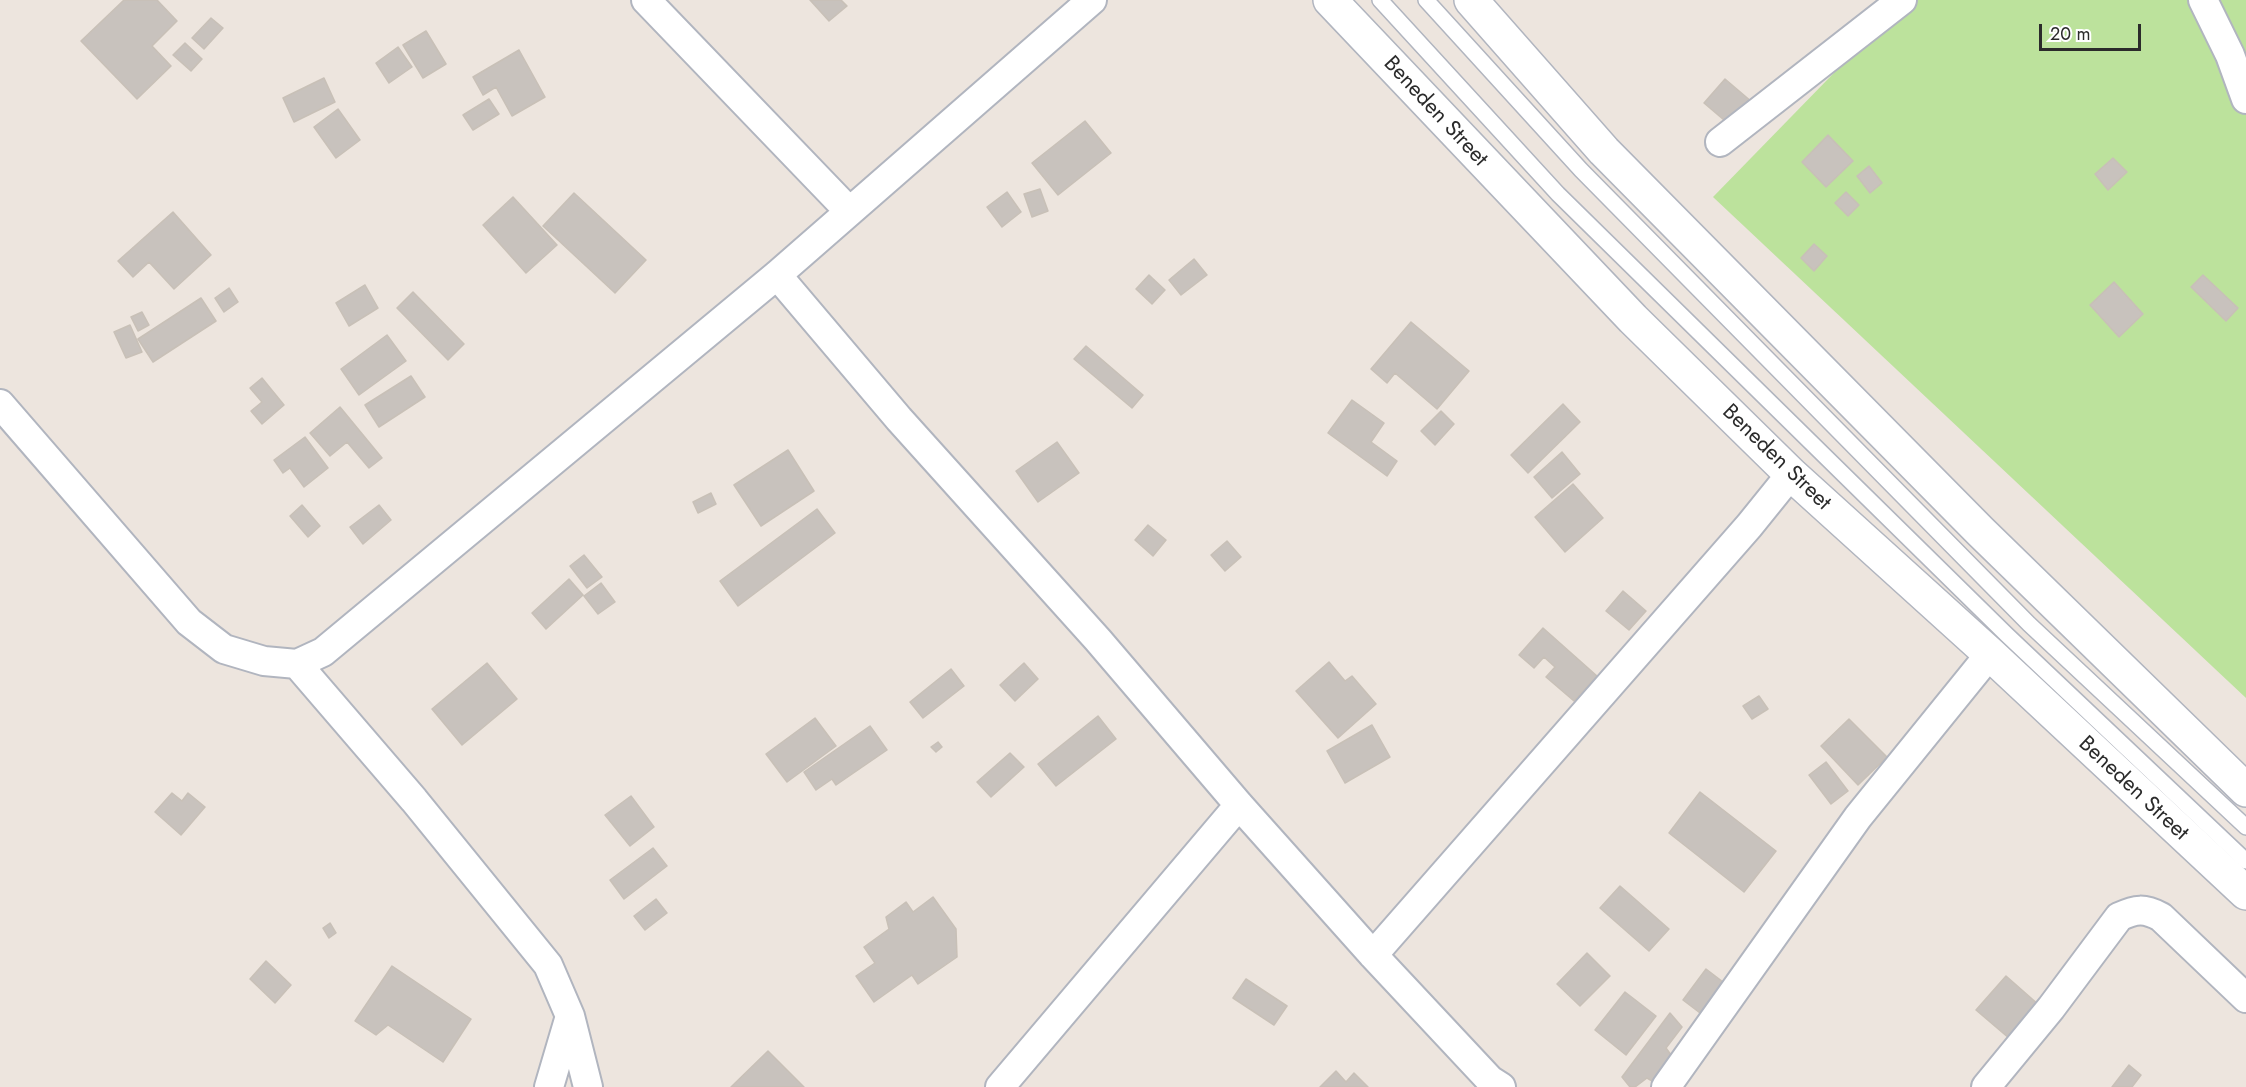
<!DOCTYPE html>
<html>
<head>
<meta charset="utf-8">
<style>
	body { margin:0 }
	#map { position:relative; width:2246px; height:1087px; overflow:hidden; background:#ede5de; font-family:Jost,sans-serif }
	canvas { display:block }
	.scale { position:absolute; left:2039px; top:24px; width:102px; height:27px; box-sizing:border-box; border:3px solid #2b2b2b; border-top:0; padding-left:8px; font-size:18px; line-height:21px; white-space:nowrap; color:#2b2b2b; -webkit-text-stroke:4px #fff; paint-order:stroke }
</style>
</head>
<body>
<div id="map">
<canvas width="2246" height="1087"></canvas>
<div class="scale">20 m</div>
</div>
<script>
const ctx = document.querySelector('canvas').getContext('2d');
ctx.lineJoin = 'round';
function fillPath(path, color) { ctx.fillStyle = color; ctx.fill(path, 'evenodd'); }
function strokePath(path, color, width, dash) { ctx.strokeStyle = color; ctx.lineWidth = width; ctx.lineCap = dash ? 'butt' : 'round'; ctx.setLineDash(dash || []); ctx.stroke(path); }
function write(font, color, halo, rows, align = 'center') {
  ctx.font = font + ' Jost,sans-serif'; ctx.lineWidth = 4.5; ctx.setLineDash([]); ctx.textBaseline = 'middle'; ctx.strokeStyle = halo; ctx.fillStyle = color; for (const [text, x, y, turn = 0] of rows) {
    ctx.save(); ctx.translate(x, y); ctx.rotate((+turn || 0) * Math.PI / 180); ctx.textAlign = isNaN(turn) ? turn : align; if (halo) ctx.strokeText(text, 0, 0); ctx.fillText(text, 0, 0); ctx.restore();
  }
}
fillPath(new Path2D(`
	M 1905,0 L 2246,0 L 2246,698 L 1713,197 Z`), '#bce29c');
const building = new Path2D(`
	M 124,0 L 157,0 L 177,21 L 152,46 L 171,66 L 137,99 L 81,41 Z
	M 810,0 L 841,0 L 847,6 L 829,21 Z
	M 211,18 L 223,28 L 204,49 L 192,38 Z
	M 426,31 L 446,64 L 423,78 L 403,45 Z
	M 185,43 L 202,59 L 191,71 L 173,55 Z
	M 398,47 L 412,67 L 389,83 L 376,63 Z
	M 519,50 L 545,97 L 512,116 L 496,87 L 483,95 L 473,77 Z
	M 324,78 L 335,102 L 294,122 L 283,98 Z
	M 1725,79 L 1752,102 L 1731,126 L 1704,103 Z
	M 489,99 L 499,114 L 473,130 L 463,115 Z
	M 338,109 L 360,140 L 336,158 L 314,127 Z
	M 1085,121 L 1111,153 L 1058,195 L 1032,163 Z
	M 1828,135 L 1853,161 L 1826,187 L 1802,162 Z
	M 2113,158 L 2127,172 L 2108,190 L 2095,174 Z
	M 1869,166 L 1882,183 L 1870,193 L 1857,176 Z
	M 1040,189 L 1048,211 L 1032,217 L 1024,194 Z
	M 1007,192 L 1021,212 L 1002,227 L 987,207 Z
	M 1846,192 L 1859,205 L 1848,216 L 1835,203 Z
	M 574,193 L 646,260 L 615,293 L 543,226 Z
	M 513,197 L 557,245 L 526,273 L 483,225 Z
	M 173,212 L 211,255 L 174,289 L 149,262 L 133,277 L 118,261 Z
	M 1814,244 L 1827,256 L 1814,271 L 1801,258 Z
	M 1194,259 L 1207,275 L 1181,295 L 1169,280 Z
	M 1149,275 L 1165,290 L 1152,304 L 1136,289 Z
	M 2203,275 L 2238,308 L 2226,321 L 2191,287 Z
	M 2114,282 L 2143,314 L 2119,337 L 2090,305 Z
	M 365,285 L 378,308 L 349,326 L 336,303 Z
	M 229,288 L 238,302 L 224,312 L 215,298 Z
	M 413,292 L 464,344 L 448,360 L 397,308 Z
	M 201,298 L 216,321 L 153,362 L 138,339 Z
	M 142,312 L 149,325 L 138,331 L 131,317 Z
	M 1411,322 L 1469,371 L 1437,409 L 1395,373 L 1387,383 L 1371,369 Z
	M 130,325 L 142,352 L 126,358 L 114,332 Z
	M 387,335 L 406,361 L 359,395 L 341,369 Z
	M 1086,346 L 1143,395 L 1132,408 L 1074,359 Z
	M 411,376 L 425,397 L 379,427 L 365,405 Z
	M 262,378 L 284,405 L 262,424 L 251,411 L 262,402 L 250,388 Z
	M 1352,400 L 1384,423 L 1371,442 L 1397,461 L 1387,476 L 1328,433 Z
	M 1563,404 L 1580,422 L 1528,473 L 1511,455 Z
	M 340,407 L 382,458 L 369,468 L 347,442 L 330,456 L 310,433 Z
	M 1441,411 L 1454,424 L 1435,445 L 1421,431 Z
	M 305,437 L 328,468 L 304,487 L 290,468 L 283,473 L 274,460 Z
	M 1057,442 L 1079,473 L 1038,502 L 1016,471 Z
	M 788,450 L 814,491 L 761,526 L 734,485 Z
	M 1562,452 L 1580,474 L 1552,498 L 1534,477 Z
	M 1573,484 L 1603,518 L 1565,552 L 1535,517 Z
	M 711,493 L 716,504 L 698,513 L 693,502 Z
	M 302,505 L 320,526 L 308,537 L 290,516 Z
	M 379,505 L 391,520 L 363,544 L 350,527 Z
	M 817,509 L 835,533 L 738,606 L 720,581 Z
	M 1148,525 L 1166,540 L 1153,556 L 1135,540 Z
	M 1227,541 L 1241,557 L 1225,571 L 1211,555 Z
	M 584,555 L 602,577 L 587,588 L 570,566 Z
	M 569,579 L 583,595 L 546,629 L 532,613 Z
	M 601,583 L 615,602 L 598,614 L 584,596 Z
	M 1623,591 L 1646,611 L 1629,630 L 1606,611 Z
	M 1543,628 L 1597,676 L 1574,701 L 1546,677 L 1555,667 L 1544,657 L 1534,668 L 1519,655 Z
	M 1329,662 L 1345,681 L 1352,676 L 1376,704 L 1338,738 L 1296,691 Z
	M 487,663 L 517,699 L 462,745 L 432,709 Z
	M 1024,663 L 1038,679 L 1015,701 L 1000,685 Z
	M 951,669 L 964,686 L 923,718 L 910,702 Z
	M 1759,696 L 1768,709 L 1752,719 L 1743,706 Z
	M 1098,716 L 1116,739 L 1056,786 L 1038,764 Z
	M 815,718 L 836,746 L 787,782 L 766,754 Z
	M 1849,719 L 1887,757 L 1858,785 L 1821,746 Z
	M 1372,725 L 1390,757 L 1345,783 L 1327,751 Z
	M 870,726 L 887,750 L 836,785 L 832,779 L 816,790 L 804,772 Z
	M 938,742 L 942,747 L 936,752 L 931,747 Z
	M 1010,753 L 1024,767 L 991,797 L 977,782 Z
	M 1826,762 L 1848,791 L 1831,804 L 1809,775 Z
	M 1700,792 L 1776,851 L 1744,892 L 1669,833 Z
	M 172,793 L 182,801 L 188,793 L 205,807 L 181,835 L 155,812 Z
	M 631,796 L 654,827 L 630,846 L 605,815 Z
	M 653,848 L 667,866 L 624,899 L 610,880 Z
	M 1620,886 L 1669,929 L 1649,951 L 1600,908 Z
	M 933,897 L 956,929 L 957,957 L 918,984 L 912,975 L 874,1002 L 856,976 L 875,963 L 864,947 L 889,929 L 886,917 L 906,902 L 913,912 Z
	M 656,899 L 667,913 L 645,930 L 634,916 Z
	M 330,923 L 336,933 L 329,938 L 323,928 Z
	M 1587,953 L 1610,976 L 1580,1006 L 1557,984 Z
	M 266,961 L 291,985 L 275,1003 L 250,979 Z
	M 392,966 L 471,1019 L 443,1062 L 388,1025 L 376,1035 L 355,1021 Z
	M 1706,969 L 1727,985 L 1704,1016 L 1683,1000 Z
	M 2006,976 L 2039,1005 L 2010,1039 L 1976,1010 Z
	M 1246,979 L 1287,1006 L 1274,1025 L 1233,998 Z
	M 1625,992 L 1656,1016 L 1626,1055 L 1595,1030 Z
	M 1670,1013 L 1682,1027 L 1666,1048 L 1677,1063 L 1662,1087 L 1647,1078 L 1635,1087 L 1630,1087 L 1622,1077 Z
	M 768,1051 L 804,1087 L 731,1087 Z
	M 2129,1065 L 2141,1075 L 2132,1087 L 2112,1087 Z
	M 1336,1071 L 1346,1082 L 1354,1073 L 1368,1087 L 1320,1087 Z`);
fillPath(building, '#c8c2bd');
strokePath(building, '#c8c0b7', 1.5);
const lane = new Path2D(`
	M 1380,0 L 1558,194 L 2007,635 L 2246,861
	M 1426,0 L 1581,170 L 2029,624 L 2246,827`);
const street = new Path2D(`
	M 646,0 L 849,211
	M 2203,0 L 2230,55 L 2246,99
	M 1720,142 L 1902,0
	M 777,275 L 899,419 L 1098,640 L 1239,805 L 1373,955 L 1490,1080 L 1501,1087
	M 0,404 L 189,622 L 224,649 L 264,661 L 297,664 L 323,652 L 777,275 L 1092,0
	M 297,664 L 414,800 L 548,965 L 570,1016 L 588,1087
	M 1373,955 L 1749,526 L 1791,474
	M 549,1087 L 570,1016
	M 1000,1087 L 1239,805
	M 1666,1087 L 1858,817 L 1990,654
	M 1986,1087 L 2051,1008 L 2119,917 C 2136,909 2144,908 2161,917 L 2246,998`);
const secondary = new Path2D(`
	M 1330,0 L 1633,319 L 1791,474 L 1990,654 L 2246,893
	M 1471,0 L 1604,151 L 1980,531 L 2246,790`);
strokePath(lane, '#b1b5bf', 18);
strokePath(street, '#b1b5bf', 32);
strokePath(secondary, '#b1b5bf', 36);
strokePath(lane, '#fff', 15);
strokePath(street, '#fff', 28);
strokePath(secondary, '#fff', 33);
write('22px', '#2b2b2b', '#fff', [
	["Beneden Street",1435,112,47],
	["Beneden Street",1776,458,44],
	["Beneden Street",2133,789,43]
]);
</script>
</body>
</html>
